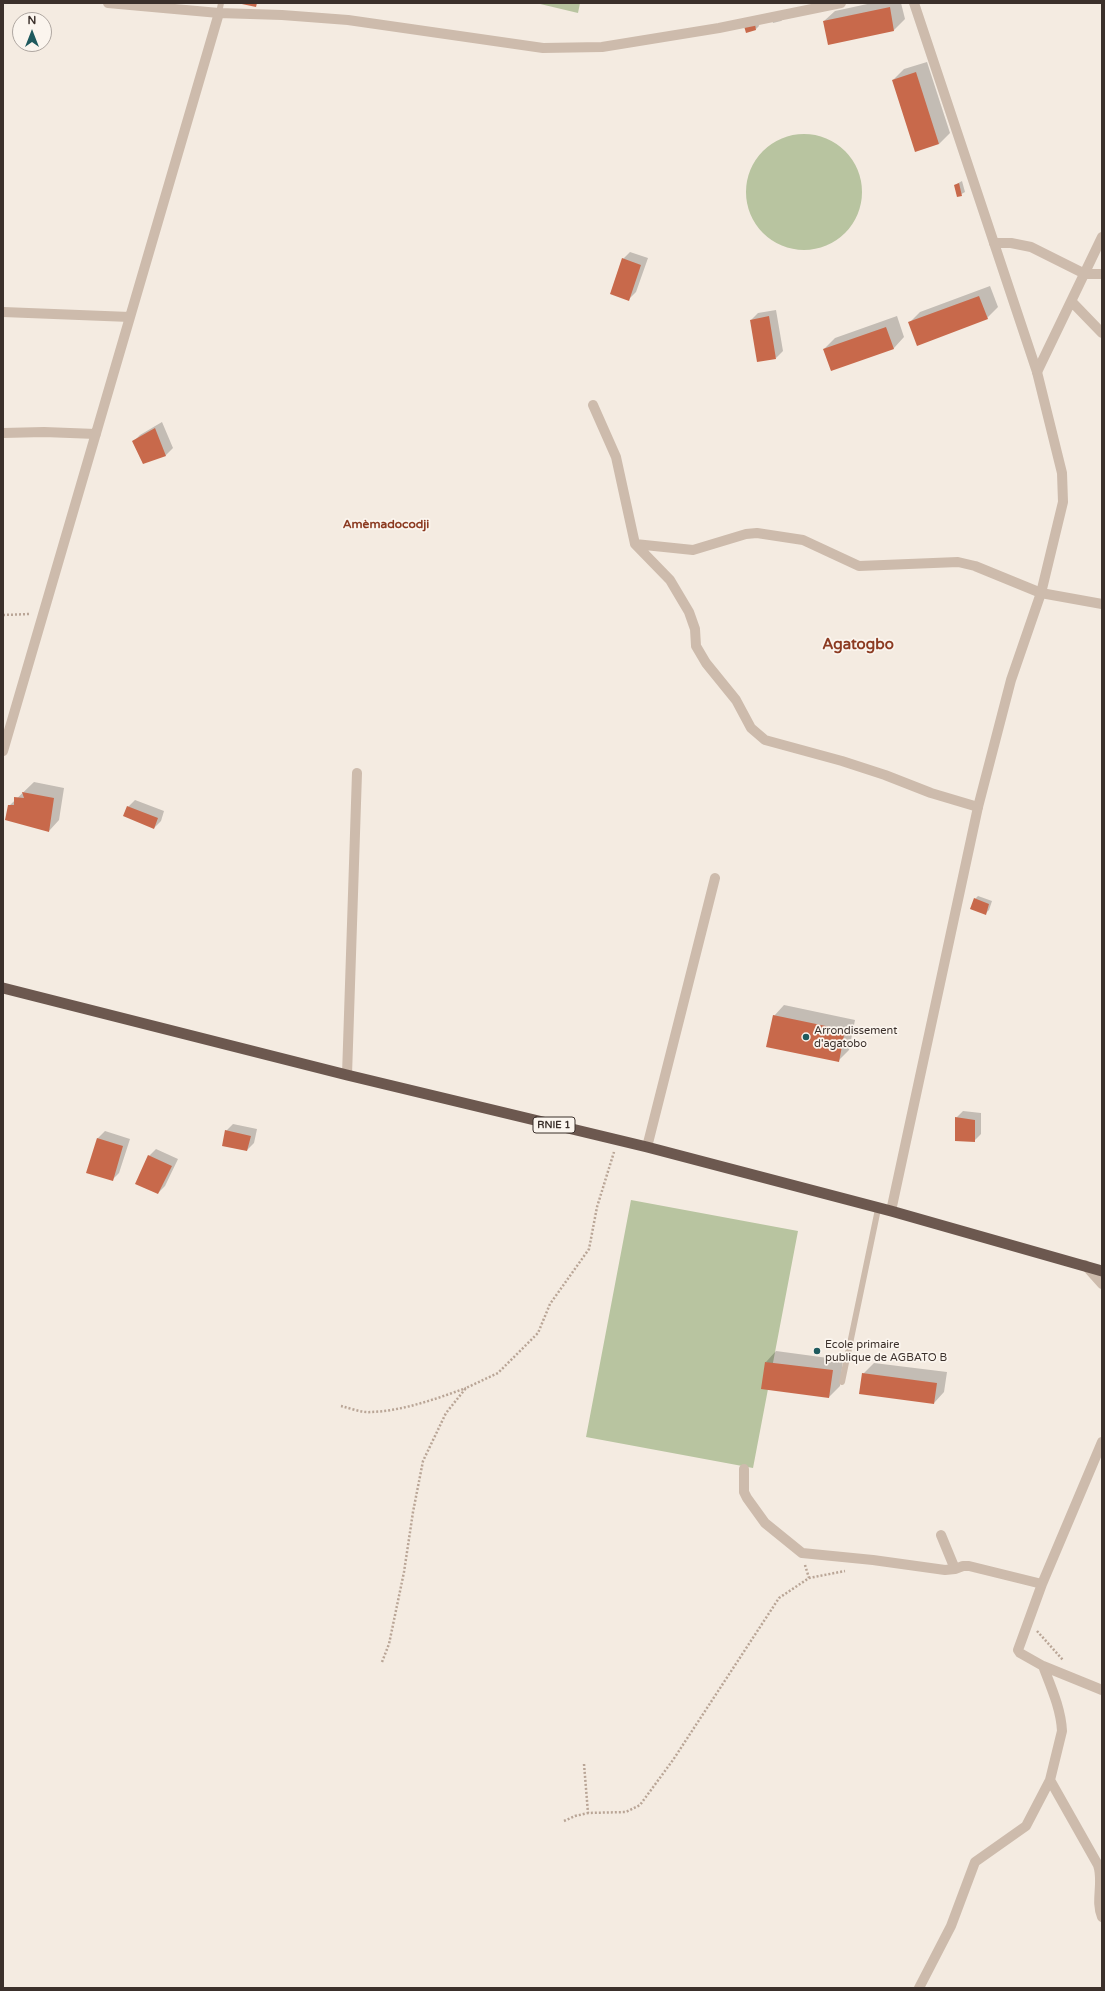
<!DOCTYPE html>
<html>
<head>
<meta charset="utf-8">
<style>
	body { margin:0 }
	#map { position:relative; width:1105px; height:1991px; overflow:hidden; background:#f4ebe1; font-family:"Varela Round",sans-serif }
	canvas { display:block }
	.frame { position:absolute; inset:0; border:4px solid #3b302b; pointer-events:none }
	.north { position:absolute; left:12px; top:12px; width:40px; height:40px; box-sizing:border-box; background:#fbf5ee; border:1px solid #aea6a0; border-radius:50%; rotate:0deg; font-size:11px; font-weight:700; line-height:16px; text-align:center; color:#3b302b }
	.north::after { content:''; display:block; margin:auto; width:14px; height:18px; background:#1f5a5e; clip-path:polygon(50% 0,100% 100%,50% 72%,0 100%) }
</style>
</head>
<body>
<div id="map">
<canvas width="1105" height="1991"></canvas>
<div class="frame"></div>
<div class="north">N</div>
</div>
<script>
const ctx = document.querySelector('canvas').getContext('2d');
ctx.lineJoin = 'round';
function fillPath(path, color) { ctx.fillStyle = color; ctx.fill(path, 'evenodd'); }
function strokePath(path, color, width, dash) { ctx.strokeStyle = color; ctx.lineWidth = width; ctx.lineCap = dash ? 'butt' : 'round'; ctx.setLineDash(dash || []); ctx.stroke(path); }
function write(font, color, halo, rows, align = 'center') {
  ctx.font = font + ' "Varela Round",sans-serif'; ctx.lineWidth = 3.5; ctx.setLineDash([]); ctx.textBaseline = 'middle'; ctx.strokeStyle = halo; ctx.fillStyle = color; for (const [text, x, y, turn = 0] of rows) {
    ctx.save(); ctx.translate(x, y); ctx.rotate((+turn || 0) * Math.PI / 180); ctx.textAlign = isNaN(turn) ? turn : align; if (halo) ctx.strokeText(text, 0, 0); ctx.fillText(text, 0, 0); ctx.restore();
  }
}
fillPath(new Path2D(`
	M 536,3 L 580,3 L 578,13 Z
	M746 192a58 58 0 1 1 116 0a58 58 0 1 1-116 0Z
	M 631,1200 L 798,1231 L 753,1468 L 586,1437 Z`), '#b8c4a0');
fillPath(new Path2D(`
	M 872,3 L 901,3 L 905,19 L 894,30 L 829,44 L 824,21 L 835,11 Z
	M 785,18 L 781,21 L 773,23 L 772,19 Z
	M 758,21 L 759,26 L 756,29 L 749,24 Z
	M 927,62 L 950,133 L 939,144 L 893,80 L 904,69 Z
	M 962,181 L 965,192 L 958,196 L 955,185 Z
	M 630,252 L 648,258 L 636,292 L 629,299 L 623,259 Z
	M 990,286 L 998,307 L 987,318 L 909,323 L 920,312 Z
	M 776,310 L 783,351 L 776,358 L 751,320 L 758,313 Z
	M 897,316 L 904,337 L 894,348 L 831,369 L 824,349 L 835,338 Z
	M 162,422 L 173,448 L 166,455 L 143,463 L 133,442 L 140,435 Z
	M 34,782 L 64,788 L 59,820 L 49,831 L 9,806 Z
	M 135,800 L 164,811 L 161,821 L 154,828 L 128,807 Z
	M 978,896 L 992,901 L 989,910 L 985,914 L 975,899 Z
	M 784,1005 L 855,1020 L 849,1050 L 838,1061 L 774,1016 Z
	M 963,1111 L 981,1113 L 981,1134 L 974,1141 L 956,1118 Z
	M 233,1124 L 257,1129 L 254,1143 L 247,1150 L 226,1131 Z
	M 105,1131 L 130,1139 L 119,1173 L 112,1180 L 87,1172 L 98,1138 Z
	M 156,1149 L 178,1159 L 165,1186 L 158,1193 L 149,1156 Z
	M 776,1351 L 843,1360 L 840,1386 L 829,1397 L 766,1362 Z
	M 874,1363 L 947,1372 L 944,1392 L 934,1403 L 863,1374 Z`), '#0003');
fillPath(new Path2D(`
	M 237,3 L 257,3 L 256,7 Z
	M 890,7 L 894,31 L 828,45 L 823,21 Z
	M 755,24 L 756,30 L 746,33 L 744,26 Z
	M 916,72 L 939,144 L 915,152 L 892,80 Z
	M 959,183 L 962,196 L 957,197 L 954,185 Z
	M 622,258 L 641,265 L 629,301 L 610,294 Z
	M 979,296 L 988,319 L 917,346 L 908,322 Z
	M 769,316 L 776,359 L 757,362 L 750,320 Z
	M 886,327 L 894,349 L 831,371 L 823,349 Z
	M 155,428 L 166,456 L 143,464 L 132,441 Z
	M 22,792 L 54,798 L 49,832 L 5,820 L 8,805 L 14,805 L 14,797 L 24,798 Z
	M 127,806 L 158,818 L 154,829 L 123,816 Z
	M 974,898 L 989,904 L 986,915 L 970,909 Z
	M 773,1015 L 845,1030 L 839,1062 L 766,1047 Z
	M 955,1117 L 975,1120 L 975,1142 L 955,1141 Z
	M 225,1130 L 251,1136 L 247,1151 L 222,1146 Z
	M 97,1138 L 123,1146 L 113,1181 L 86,1173 Z
	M 148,1155 L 172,1166 L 158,1194 L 135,1184 Z
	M 765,1362 L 833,1370 L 829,1398 L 761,1389 Z
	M 862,1373 L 937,1383 L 934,1404 L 859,1394 Z`), '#c8694b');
strokePath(new Path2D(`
	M 3,615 L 30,614
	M 341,1406 C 350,1408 361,1413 371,1412 C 402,1411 436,1399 466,1388
	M 805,1565 L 809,1578
	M 1037,1631 L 1063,1660
	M 382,1662 L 389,1644 L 404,1572 L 413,1512 L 423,1461 L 446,1413 L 466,1388 L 498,1373 L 538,1333 L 550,1304 L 589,1249 L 597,1207 L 614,1152
	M 584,1764 L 588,1813 L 626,1812 L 640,1805 L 673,1760 L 779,1598 L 809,1578 L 845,1571
	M 564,1821 L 575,1816 L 588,1813`), '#b9a596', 2.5, [2, 2]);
strokePath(new Path2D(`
	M 219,13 L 221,3
	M 842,1382 L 878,1209`), '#cdbbac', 6);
strokePath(new Path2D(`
	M 108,3 L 219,13 L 282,15 L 348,20 L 543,48 L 602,47 L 719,28 L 841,3
	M 994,243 L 1011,243 L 1031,247 L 1085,274 L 1102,274
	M 1072,302 L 1102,333
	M 3,312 L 130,317
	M 1037,372 L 1102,237
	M 593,405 L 616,457 L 635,544
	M 3,433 L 44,432 L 96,434
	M 3,751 L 219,13
	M 978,807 L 931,793 L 885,775 L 842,761 L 765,740 L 751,728 L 736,700 L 706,663 L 696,646 L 695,629 L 689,612 L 670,580 L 635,544 L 693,550 L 746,534 L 757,533 L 803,540 L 859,566 L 958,562 L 975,566 L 1041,593 L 1102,604
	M 347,1075 L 357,773
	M 647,1147 L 715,878
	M 1085,1265 L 1102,1284
	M 744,1469 L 744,1492 L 747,1498 L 765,1523 L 802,1553 L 873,1560 L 945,1570 L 955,1569
	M 941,1535 L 955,1569 L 963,1566 L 969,1566 L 1042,1584 L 1018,1650 L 1020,1653 L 1043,1666 L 1102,1690
	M 1042,1584 L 1102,1442
	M 1050,1780 L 1098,1865 C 1104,1882 1095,1901 1102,1917
	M 919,1988 L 951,1926 L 975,1862 L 1026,1826 L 1050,1780 L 1062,1731 C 1061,1709 1051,1687 1043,1666`), '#cdbbac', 10);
strokePath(new Path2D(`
	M 891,1211 L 978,807 L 1011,680 L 1041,593 L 1063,502 L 1062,473 L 1037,372 L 914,3`), '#cdbbac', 10);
strokePath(new Path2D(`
	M 3,988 L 347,1075 L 647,1147 L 891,1211 L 1102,1271`), '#6c584f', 11);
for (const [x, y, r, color] of [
	[806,1037,4,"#1f5a5e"],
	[817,1351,4,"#1f5a5e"]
]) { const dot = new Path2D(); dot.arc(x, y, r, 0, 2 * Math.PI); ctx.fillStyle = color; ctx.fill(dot); strokePath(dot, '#fbf5ee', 1.5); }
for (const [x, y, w] of [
	[554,1125,42]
]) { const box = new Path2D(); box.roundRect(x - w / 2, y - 8, w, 16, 3); ctx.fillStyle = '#fbf5ee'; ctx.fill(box); strokePath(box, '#3b302b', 1); }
write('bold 10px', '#3b302b', null, [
	["RNIE 1",554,1125]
]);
write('11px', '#3b302b', '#fbf5ee', [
	["Arrondissement",814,1031],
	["d'agatobo",814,1044],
	["Ecole primaire",825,1345],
	["publique de AGBATO B",825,1358]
], 'left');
write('bold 12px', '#8c3b22', '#fbf5ee', [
	["Amèmadocodji",386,525]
]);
write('bold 15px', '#8c3b22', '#fbf5ee', [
	["Agatogbo",858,645]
]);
</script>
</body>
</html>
